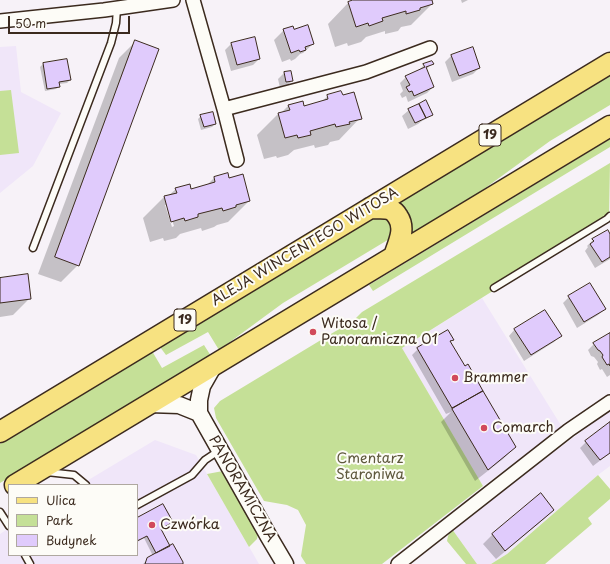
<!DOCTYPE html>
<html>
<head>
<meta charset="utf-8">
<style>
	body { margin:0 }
	#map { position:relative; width:610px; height:564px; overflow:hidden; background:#f7f2f8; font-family:"Playpen Sans",sans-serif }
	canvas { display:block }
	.legend { position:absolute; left:8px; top:484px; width:130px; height:72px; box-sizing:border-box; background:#fdfcf7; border:1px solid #afa8a0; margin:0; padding:5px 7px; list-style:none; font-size:12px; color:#3b2a1e }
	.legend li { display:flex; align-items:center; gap:8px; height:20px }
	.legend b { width:20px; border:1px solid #afa8a0 }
	.scale { position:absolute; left:8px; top:16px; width:122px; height:18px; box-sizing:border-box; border:2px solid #3b2a1e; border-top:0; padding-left:5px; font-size:12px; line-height:14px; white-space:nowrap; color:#3b2a1e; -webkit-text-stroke:3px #fdfcf7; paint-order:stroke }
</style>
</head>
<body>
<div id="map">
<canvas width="610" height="564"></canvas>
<ul class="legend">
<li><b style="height:5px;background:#f7e281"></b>Ulica</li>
<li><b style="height:11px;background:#c5e097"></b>Park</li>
<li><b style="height:11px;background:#e0cbfc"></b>Budynek</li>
</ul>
<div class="scale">50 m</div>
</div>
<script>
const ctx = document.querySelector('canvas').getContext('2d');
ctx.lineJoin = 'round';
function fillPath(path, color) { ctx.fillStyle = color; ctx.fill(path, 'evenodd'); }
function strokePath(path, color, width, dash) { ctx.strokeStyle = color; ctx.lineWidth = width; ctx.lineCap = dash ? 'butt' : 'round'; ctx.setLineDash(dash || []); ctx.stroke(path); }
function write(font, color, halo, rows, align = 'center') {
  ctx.font = font + ' "Playpen Sans",sans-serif'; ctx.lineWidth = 4; ctx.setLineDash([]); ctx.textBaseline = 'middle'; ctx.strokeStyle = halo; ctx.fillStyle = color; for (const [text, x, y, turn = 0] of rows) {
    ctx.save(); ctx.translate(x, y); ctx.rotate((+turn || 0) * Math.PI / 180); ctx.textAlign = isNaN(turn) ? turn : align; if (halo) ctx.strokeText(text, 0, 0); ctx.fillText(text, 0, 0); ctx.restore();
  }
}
fillPath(new Path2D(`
	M 16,46 L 21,92 L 61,113 L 33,166 L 0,193 L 0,47 Z
	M 482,298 L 562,427 L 483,486 L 402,348 Z
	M 610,410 L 610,466 L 598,475 L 507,554 L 491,564 L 477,564 L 452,529 Z
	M 155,440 L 196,455 L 259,564 L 0,564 L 0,534 L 9,528 L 9,555 L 137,555 L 137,485 L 80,485 Z`), '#f0e6f9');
fillPath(new Path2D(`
	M 610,74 L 610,105 L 550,141 L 477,194 L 411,234 C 411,222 408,211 399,202 Z
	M 11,90 L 19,153 L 0,155 L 0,91 Z
	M 610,139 L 610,147 L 373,291 L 369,285 Z
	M 610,163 L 609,218 L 402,348 L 483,486 L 382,564 L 306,564 L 301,556 L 306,525 L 298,510 L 287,505 L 264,501 L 235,451 L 216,418 L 214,408 L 220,401 L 354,320 L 362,312 Z
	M 375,216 L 387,217 L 392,222 L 391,238 L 283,303 L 219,350 L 208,332 L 166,355 L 160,347 L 316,253 Z
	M 204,345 L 211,356 L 0,483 L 0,444 L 152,351 L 162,368 Z
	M 223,471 L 258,534 L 257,539 L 249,547 L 207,474 Z
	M 598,475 L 610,489 L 610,499 L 588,518 L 592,524 L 545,564 L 491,564 L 507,554 Z
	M 452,529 L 477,564 L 466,564 L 447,541 L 448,536 Z`), '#c5e097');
fillPath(new Path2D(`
	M 353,0 L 431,0 L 432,4 L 411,25 L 401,27 L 398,31 L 385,34 L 385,31 L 366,37 L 361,42 L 348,46 L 347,43 L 335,47 L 328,24 L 349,2 Z
	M 461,0 L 468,0 L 462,3 Z
	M 284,30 L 293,30 L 313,44 L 303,53 L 300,54 L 295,59 L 291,61 L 290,59 L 282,62 L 274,40 Z
	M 136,41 L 78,265 L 61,282 L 38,274 L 119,58 Z
	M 231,44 L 259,59 L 253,65 L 231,71 L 225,50 Z
	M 472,48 L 479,68 L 473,74 L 452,82 L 445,62 L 451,56 Z
	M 432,63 L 426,70 L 433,87 L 427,93 L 408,102 L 406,96 L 402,98 L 400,94 L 403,91 L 400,83 L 406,77 L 417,72 L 424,65 Z
	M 43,64 L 70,80 L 67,83 L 59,84 L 59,87 L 56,89 L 45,91 L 40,67 Z
	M 284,73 L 292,81 L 285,87 L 280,88 L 278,79 Z
	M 328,96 L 342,96 L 360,118 L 339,140 L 330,142 L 328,145 L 315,148 L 314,145 L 294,150 L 288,155 L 277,158 L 276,156 L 264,159 L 257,135 L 278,114 L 281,113 L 289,105 L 303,107 L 321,102 Z
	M 409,110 L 432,114 L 429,117 L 422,121 L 418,124 L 408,129 L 402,116 Z
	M 201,116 L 215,124 L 212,127 L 201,130 L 198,119 Z
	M 214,178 L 229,179 L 249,201 L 228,222 L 217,225 L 214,227 L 202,231 L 201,228 L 180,234 L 176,238 L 164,241 L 163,238 L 150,242 L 143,218 L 164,197 L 168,196 L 176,189 L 190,190 L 207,185 ZM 165,205 L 167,205 L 174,226 L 172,227 Z
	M 610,236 L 610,259 L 595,268 L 585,251 L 588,247 L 587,246 L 593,240 Z
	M 0,279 L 30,298 L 13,315 L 0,317 Z
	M 569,297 L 605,309 L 598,315 L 577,328 L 563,303 Z
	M 515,329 L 560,336 L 554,342 L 524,361 L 509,336 Z
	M 610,334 L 610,375 L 607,377 L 602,369 L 600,370 L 597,364 L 598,362 L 594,357 L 591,356 L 588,350 L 594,344 Z
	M 453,339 L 450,342 L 464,367 L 482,390 L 478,394 L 515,447 L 503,459 L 475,481 L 441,422 L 451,412 L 446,414 L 412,355 L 418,349 Z
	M 610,424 L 610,453 L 593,466 L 580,448 L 586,442 Z
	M 540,494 L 553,510 L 544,519 L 496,559 L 483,544 L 492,535 Z
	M 137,519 L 172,522 L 160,530 L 169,546 L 181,564 L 143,564 L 148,559 L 153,556 L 144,538 L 137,542 Z`), '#0003');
const building = new Path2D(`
	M 353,0 L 432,0 L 433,4 L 420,8 L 420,10 L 406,14 L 406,11 L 382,18 L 383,21 L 369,26 L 368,23 L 356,27 L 348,2 Z
	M 308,25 L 314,44 L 305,47 L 306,50 L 300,52 L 299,50 L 291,53 L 283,29 L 293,26 L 294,29 Z
	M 255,37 L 260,59 L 237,65 L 231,43 Z
	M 135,40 L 159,49 L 79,266 L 55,257 Z
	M 473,47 L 480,68 L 459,76 L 451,55 Z
	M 67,59 L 71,80 L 59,82 L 60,87 L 47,89 L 43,63 Z
	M 432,61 L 434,64 L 426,67 L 434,87 L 414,96 L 412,91 L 409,92 L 406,87 L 410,85 L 405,76 L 425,67 L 423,64 Z
	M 291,71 L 293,81 L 286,82 L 284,72 Z
	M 341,91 L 343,95 L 354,92 L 362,119 L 349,122 L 350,124 L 336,127 L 335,124 L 310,131 L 311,135 L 298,138 L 297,135 L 285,138 L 278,113 L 290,110 L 288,105 L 303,101 L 304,106 L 328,99 L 327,95 Z
	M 426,100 L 433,115 L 426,118 L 419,104 Z
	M 419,104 L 426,118 L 415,123 L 408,109 Z
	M 213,112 L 216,124 L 204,127 L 200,115 Z
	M 228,173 L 229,178 L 243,174 L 250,201 L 236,205 L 236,207 L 223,211 L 222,208 L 198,214 L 198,217 L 185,221 L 184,218 L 171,222 L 164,196 L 177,193 L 175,188 L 190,184 L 191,189 L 215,182 L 214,177 Z
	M 608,230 L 610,234 L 610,257 L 602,262 L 590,244 L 594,241 L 592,239 Z
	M 28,274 L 31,299 L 0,303 L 0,278 Z
	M 590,283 L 606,309 L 584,322 L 568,296 Z
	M 545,310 L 562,336 L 531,355 L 514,329 Z
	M 448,330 L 454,340 L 450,341 L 465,366 L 468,364 L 483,391 L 452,408 L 417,348 Z
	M 610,333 L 610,366 L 609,364 L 607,365 L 602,357 L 603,355 L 600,351 L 598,350 L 593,343 Z
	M 483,391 L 516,447 L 488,470 L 452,409 Z
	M 610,422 L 610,453 L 600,460 L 585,441 Z
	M 541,493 L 554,510 L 505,551 L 492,534 Z
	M 163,504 L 173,522 L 161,529 L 170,546 L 156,553 L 147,536 L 137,541 L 137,518 Z
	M 173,544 L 183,562 L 183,564 L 145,564 L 147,558 Z`);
fillPath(building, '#e0cbfc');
strokePath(building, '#3b2a1e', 1);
const service = new Path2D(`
	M 33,248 L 111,43 L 116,23 L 117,8
	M 494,288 L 607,219 L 610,216
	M 47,472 L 74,475 L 86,485
	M 137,505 L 192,475 L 205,460 L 220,450
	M 0,512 L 9,526
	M 25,555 L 30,564`);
const minor = new Path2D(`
	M 193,0 L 224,109 L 237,160
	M 0,21 L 104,10 L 173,0
	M 224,109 L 366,72 L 430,48
	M 398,564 L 569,430 L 610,402`);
const tertiary = new Path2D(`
	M 214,365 L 202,386 L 199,400 L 199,413 L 269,537 L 285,564
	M 149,404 L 179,405 L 199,413`);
const primary = new Path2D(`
	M 370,208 C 376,208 383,208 389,209 C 394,211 396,213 398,217 C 406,229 398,244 394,256
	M 0,432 L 610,63
	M 15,485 L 610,126`);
strokePath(service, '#3b2a1e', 9);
strokePath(minor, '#3b2a1e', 16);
strokePath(tertiary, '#3b2a1e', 19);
strokePath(primary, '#3b2a1e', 23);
strokePath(service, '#fdfcf7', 6);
strokePath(minor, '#fdfcf7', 13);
strokePath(tertiary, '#fdfcf7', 16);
strokePath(primary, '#f7e281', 20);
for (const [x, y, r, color] of [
	[313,332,4,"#d1495b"],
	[455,378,4,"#d1495b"],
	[484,428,4,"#d1495b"],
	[152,525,4,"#d1495b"]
]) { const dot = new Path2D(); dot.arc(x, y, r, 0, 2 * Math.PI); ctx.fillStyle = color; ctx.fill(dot); strokePath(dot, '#fdfcf7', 1.5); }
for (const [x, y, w] of [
	[490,135,22],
	[185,320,22]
]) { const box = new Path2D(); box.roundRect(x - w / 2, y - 11, w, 22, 3); ctx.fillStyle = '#fdfcf7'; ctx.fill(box); strokePath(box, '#3b2a1e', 1); }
write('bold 13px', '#3b2a1e', null, [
	["19",490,135],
	["19",185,320]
]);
write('14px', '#3b2a1e', '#fdfcf7', [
	["ALEJA WINCENTEGO WITOSA",305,247,-31],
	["PANORAMICZNA",242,489,60]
]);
write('14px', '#3b2a1e', '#fdfcf7', [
	["Witosa /",321,324],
	["Panoramiczna 01",321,340],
	["Brammer",463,378],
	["Comarch",492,428],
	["Czwórka",160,525]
], 'left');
write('14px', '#5e583c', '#fdfcf7', [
	["Cmentarz",370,459],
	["Staroniwa",370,475]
]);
</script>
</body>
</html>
